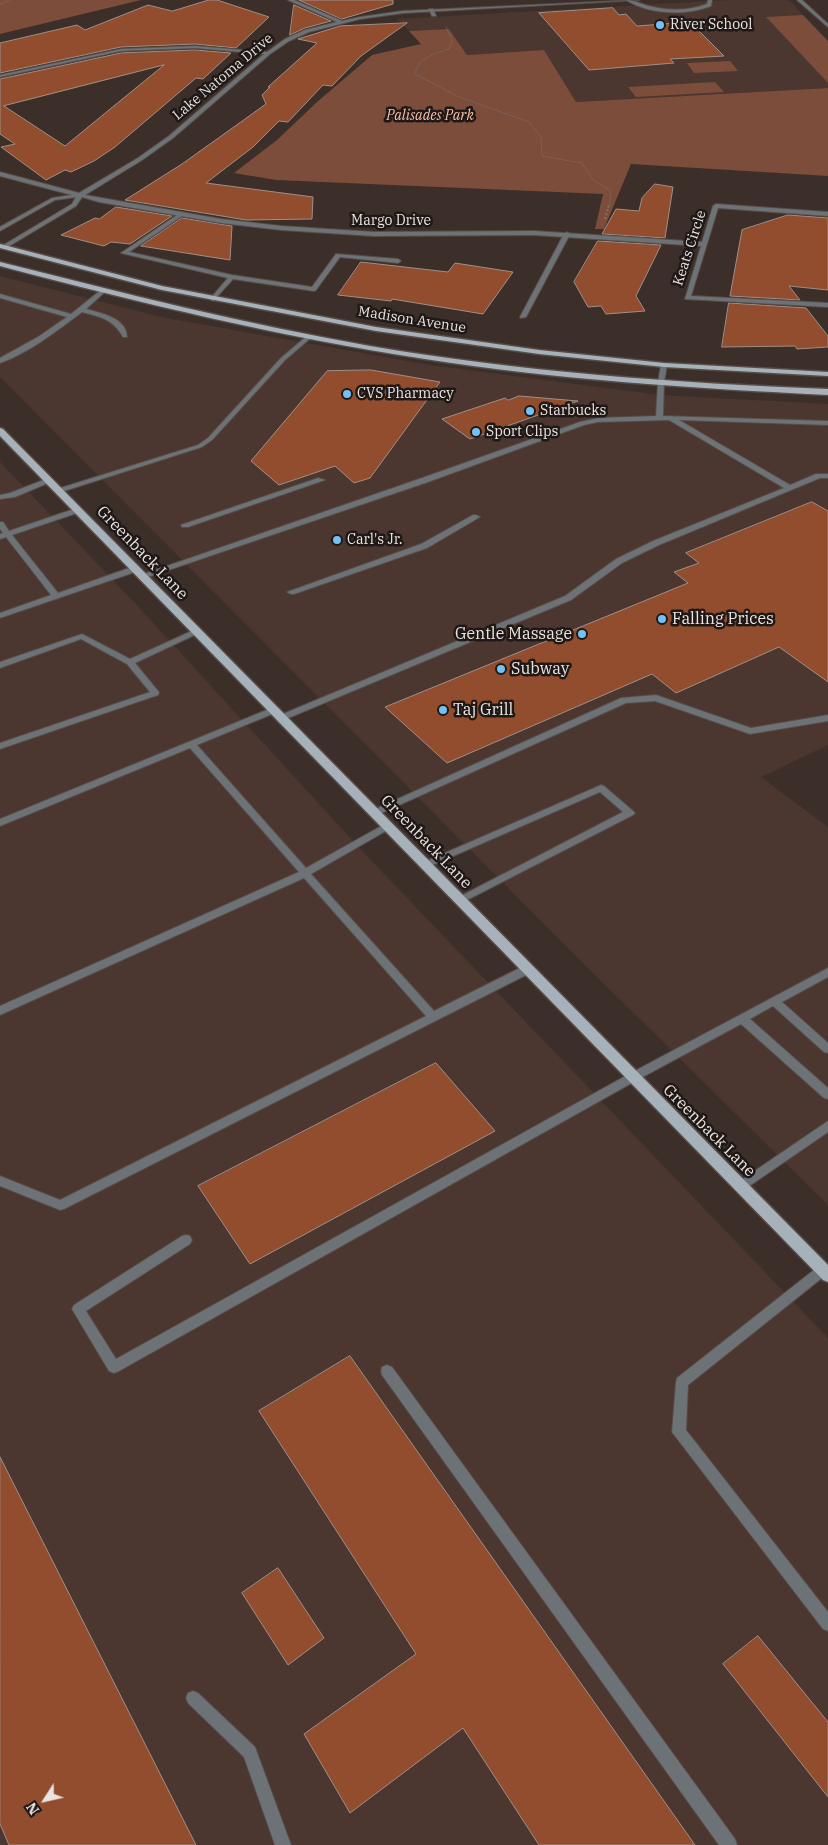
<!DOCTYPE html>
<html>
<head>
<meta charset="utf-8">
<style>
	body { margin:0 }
	#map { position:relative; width:828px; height:1845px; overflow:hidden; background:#3c2f2a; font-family:"IBM Plex Serif",serif }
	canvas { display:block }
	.north { position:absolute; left:20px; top:1775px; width:50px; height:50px; -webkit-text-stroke:4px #1e1816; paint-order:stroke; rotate:235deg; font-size:14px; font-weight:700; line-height:20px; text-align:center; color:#ece3e0 }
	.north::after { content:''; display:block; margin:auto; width:18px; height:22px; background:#ece3e0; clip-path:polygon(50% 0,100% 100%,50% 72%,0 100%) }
</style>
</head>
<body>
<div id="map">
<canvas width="828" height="1845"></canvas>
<div class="north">N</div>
</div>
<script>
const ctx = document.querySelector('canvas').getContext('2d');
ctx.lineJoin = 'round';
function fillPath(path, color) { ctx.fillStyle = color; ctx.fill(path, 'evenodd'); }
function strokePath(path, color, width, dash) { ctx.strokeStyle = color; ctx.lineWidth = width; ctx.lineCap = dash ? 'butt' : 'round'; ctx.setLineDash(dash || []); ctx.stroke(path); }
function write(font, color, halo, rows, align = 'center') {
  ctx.font = font + ' "IBM Plex Serif",serif'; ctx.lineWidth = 5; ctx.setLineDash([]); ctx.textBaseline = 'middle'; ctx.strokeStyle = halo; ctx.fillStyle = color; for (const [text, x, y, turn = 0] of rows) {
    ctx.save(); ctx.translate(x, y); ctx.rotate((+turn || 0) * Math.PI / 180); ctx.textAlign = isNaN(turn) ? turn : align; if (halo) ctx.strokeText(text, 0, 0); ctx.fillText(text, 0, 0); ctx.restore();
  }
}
fillPath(new Path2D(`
	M 729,0 L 787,0 L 791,2 L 803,15 L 767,18 L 828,83 L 828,88 L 576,102 L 544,50 L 467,55 L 449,29 L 409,31 L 397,19 Z
	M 0,276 L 161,317 L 429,365 L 660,395 L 828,404 L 828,745 L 761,777 L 828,827 L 828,1205 L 573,953 L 0,377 Z
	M 0,462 L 133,601 L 365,854 L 828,1338 L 828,1845 L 0,1845 Z`), '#4b372f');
fillPath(new Path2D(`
	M 0,0 L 141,0 L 0,34 Z
	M 803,15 L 828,41 L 828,83 L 766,17 Z
	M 449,29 L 467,55 L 544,50 L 576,102 L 828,88 L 828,176 L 631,164 L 604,229 L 595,229 L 603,194 L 276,180 L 234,173 L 277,140 L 317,102 L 372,55 L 421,44 L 409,31 Z
	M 730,61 L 738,71 L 694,73 L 687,63 Z
	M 715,82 L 724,92 L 636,97 L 628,87 Z`), '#7b4d3a');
const building = new Path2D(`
	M 209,0 L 217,0 L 269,17 L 236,48 L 195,44 L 121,47 L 0,73 L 0,43 L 77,25 L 85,30 L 148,5 L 172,11 Z
	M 299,0 L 393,0 L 393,4 L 342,19 Z
	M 294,5 L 331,21 L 305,28 L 290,35 Z
	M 613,8 L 619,15 L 626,14 L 637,26 L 690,22 L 724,56 L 670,59 L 674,63 L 589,70 L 539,13 Z
	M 407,23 L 361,56 L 332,86 L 323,85 L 288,122 L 279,121 L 253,147 L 206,183 L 313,197 L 312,219 L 246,220 L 125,200 L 182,164 L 266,104 L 262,95 L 270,87 L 268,87 L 317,43 L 298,39 L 340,26 Z
	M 195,50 L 231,53 L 203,79 L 196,78 L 115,147 L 94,161 L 71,172 L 65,170 L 46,180 L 1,147 L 15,144 L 0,134 L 0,79 L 121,53 ZM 164,65 L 65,146 L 4,106 Z
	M 655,184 L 673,187 L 665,238 L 602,234 L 616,209 L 639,211 L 642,198 Z
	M 116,207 L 172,216 L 130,244 L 111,242 L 104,246 L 61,235 L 95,218 L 99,219 Z
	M 788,215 L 828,218 L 828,290 L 789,286 L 800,300 L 730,296 L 742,230 Z
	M 182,218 L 232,226 L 230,260 L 141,246 Z
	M 598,241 L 661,245 L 636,296 L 645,311 L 606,314 L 601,306 L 588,307 L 574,282 Z
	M 361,262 L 448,272 L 455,263 L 513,272 L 483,314 L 392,299 L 391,301 L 338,295 Z
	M 729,303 L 806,308 L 828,336 L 828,347 L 797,349 L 795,346 L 722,347 Z
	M 371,370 L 440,382 L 370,478 L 354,483 L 335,466 L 279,485 L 251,461 L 327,371 Z
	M 519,396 L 578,401 L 470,439 L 442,419 L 505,398 L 508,400 Z
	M 812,502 L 828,511 L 828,682 L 779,647 L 676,693 L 652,674 L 447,763 L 385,707 L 688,583 L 674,572 L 699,563 L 686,553 Z
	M 436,1063 L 495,1131 L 250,1264 L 198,1186 Z
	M 350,1356 L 695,1845 L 539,1845 L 463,1728 L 350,1813 L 304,1734 L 416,1654 L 259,1411 Z
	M 0,1457 L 196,1845 L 9,1845 L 0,1824 Z
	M 278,1568 L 324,1638 L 288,1665 L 242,1593 Z
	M 758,1636 L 828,1722 L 828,1797 L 723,1664 Z`);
fillPath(building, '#914d2e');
strokePath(building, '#9f8f89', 1);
const service = new Path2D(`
	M 626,0 C 634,0 641,4 649,6 C 668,11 688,11 707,4 L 708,0 L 712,0 L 711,6 C 685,16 650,15 626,0 Z
	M 429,9 L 433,9 L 436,16 L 432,16 Z
	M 180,213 L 183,215 L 182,216 L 129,252 L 232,275 L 312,287 L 336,254 L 398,259 L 401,261 L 398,263 L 340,257 L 316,290 L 314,291 L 233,279 L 213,301 L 210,299 L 228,278 L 121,253 Z
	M 567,232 L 570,234 L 526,317 L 521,318 L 520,317 L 564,234 Z
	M 101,290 L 106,291 L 86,309 C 101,313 127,318 127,337 L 123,337 C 113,319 101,317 82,312 C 58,330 29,353 0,363 L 0,358 L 38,337 L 67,317 L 0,298 L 0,294 L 71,314 Z
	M 308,335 L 313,336 L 285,360 L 212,440 L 202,447 L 61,492 L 54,490 L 198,445 L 208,438 L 281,358 Z
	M 664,363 L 667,365 L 664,382 L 663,416 L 828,421 L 828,425 L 679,420 L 790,485 L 816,474 L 828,474 L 828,478 L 820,478 L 659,545 L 622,563 L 571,600 L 281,721 L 278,720 L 277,718 L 278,716 L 565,596 L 616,559 L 653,541 L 784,488 L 669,420 L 598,422 L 584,425 L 428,482 L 145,578 L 139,578 L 138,576 L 422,478 L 580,422 L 598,418 L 656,416 L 658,382 L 661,365 Z
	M 318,478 L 325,480 L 188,527 L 182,527 L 181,525 Z
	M 46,479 L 53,481 L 15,497 L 0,499 L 0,495 L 10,493 Z
	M 77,508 L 81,510 L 80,512 L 12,535 L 58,593 L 132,567 L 138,567 L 138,571 L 0,618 L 0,613 L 51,595 L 6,537 L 0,539 L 0,534 L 3,533 L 0,529 L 0,522 L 3,522 L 9,531 Z
	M 473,515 L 476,515 L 480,517 L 427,548 L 294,594 L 291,594 L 287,592 L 421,544 Z
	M 194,630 L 200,630 L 201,632 L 135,663 L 158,691 L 159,693 L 158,695 L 0,749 L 0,743 L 150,692 L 127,664 L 81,639 L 0,668 L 0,662 L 82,634 L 130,659 Z
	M 656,695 L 751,728 L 828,715 L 828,721 L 750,734 L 655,701 L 626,703 L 377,815 L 371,815 L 369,813 L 371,811 L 621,698 Z
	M 274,707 L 277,708 L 278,710 L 277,712 L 197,745 L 306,868 L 385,824 L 391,824 L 393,826 L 391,828 L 311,874 L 434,1011 L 524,966 L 532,966 L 533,969 L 532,972 L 64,1209 L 60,1210 L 0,1186 L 0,1176 L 60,1200 L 426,1016 L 304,878 L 0,1015 L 0,1006 L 299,872 L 190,748 L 0,826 L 0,819 Z
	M 601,785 L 604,786 L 633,811 L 635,813 L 633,815 L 463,902 L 457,902 L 455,900 L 457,898 L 623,812 L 600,792 L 428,867 L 422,867 L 420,865 L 422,863 Z
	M 828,968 L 828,977 L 782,1002 L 828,1043 L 828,1053 L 824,1052 L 773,1006 L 750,1019 L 828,1088 L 828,1099 L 824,1098 L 741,1024 L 637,1080 L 119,1371 L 114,1373 L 109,1371 L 72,1309 L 74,1305 L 182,1236 L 186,1235 L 190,1236 L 192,1240 L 190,1244 L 86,1311 L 116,1359 L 629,1074 Z
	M 828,1121 L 828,1132 L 745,1189 L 741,1191 L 737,1189 L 735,1186 L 737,1183 Z
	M 823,1265 L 827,1266 L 827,1274 L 688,1385 L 686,1430 L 828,1612 L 828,1631 L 823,1629 L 672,1432 L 676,1382 L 677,1378 L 819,1266 Z
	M 387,1365 L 392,1367 L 735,1839 L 737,1845 L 719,1845 L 382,1375 L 381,1371 L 382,1367 Z
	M 193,1691 L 198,1693 L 255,1747 L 291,1845 L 275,1845 L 244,1757 L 188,1703 L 186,1698 L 188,1693 Z`);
const minor = new Path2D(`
	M 288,0 L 294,0 L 342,21 L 360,17 L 403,11 L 639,0 L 403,13 L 360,19 L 309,32 L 289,41 L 270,54 L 173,138 L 142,160 L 85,195 L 221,219 L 281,226 L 374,232 L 534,231 L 702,242 L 713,206 L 716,204 L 828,212 L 828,216 L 718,208 L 691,296 L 828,303 L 828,307 L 685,299 L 701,246 L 534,235 L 374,236 L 281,230 L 221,223 L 99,202 L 82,197 L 76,206 L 6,248 L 2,248 L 2,246 L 72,204 L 76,197 L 55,200 L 0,231 L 0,227 L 52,198 L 72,195 L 0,176 L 0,172 L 79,193 L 138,158 L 169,136 L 264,54 L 195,48 L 121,51 L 0,77 L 0,75 L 121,49 L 195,46 L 267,52 L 285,39 L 305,30 L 337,22 Z
	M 797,0 L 802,0 L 828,24 L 828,27 Z`);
const primary = new Path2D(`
	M 0,244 L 162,286 L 376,327 L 539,350 L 664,363 L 828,372 L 828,376 L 664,367 L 539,354 L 376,331 L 162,290 L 0,248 Z
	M 0,262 C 123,293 245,324 370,346 C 522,372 675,383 828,389 L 828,395 C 693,388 558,380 425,359 C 281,337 140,303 0,266 Z
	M 0,428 L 3,429 L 828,1265 L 828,1282 L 823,1280 L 0,436 Z`);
strokePath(service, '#584c47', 2);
strokePath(minor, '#584c47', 2);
strokePath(primary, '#584c47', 3);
strokePath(new Path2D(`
	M 0,4 L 10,0
	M 446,27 L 452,40 L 450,48 C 436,54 418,57 415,74 L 457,96 L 529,122 L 541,137 L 542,156 L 582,163 L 593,180 L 611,191 L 609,206`), '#7d716d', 1, [1, 1]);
strokePath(new Path2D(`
	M 605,219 L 609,205`), '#7d716d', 2, [2, 2]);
fillPath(service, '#6c7276');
fillPath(minor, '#6c7276');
fillPath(primary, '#a6b1ba');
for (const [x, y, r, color] of [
	[660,25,5,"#73c1f5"],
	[347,394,5,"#73c1f5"],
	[530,411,5,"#73c1f5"],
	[476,432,5,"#73c1f5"],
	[337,540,5,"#73c1f5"],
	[662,619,5,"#73c1f5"],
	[582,634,5,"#73c1f5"],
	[501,669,5,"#73c1f5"],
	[443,710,5,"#73c1f5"]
]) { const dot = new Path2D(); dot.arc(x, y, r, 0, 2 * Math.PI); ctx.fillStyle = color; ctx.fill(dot); strokePath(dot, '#1e1816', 2); }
write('14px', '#ece3e0', '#1e1816', [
	["River School",670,25],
	["CVS Pharmacy",357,394],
	["Starbucks",540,411],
	["Sport Clips",486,432],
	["Carl's Jr.",347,540]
], 'left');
write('14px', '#ece3e0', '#1e1816', [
	["Lake Natoma Drive",223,77,-40],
	["Margo Drive",391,221],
	["Keats Circle",690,248,-72],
	["Madison Avenue",412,320,9]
]);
write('italic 14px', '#fcbfa6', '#1e1816', [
	["Palisades Park",430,116]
]);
write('16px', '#ece3e0', '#1e1816', [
	["Greenback Lane",142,553,46],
	["Greenback Lane",426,842,46],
	["Greenback Lane",709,1131,45]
]);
write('16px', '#ece3e0', '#1e1816', [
	["Falling Prices",672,619],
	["Gentle Massage",572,634,"right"],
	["Subway",511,669],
	["Taj Grill",453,710]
], 'left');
</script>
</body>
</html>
